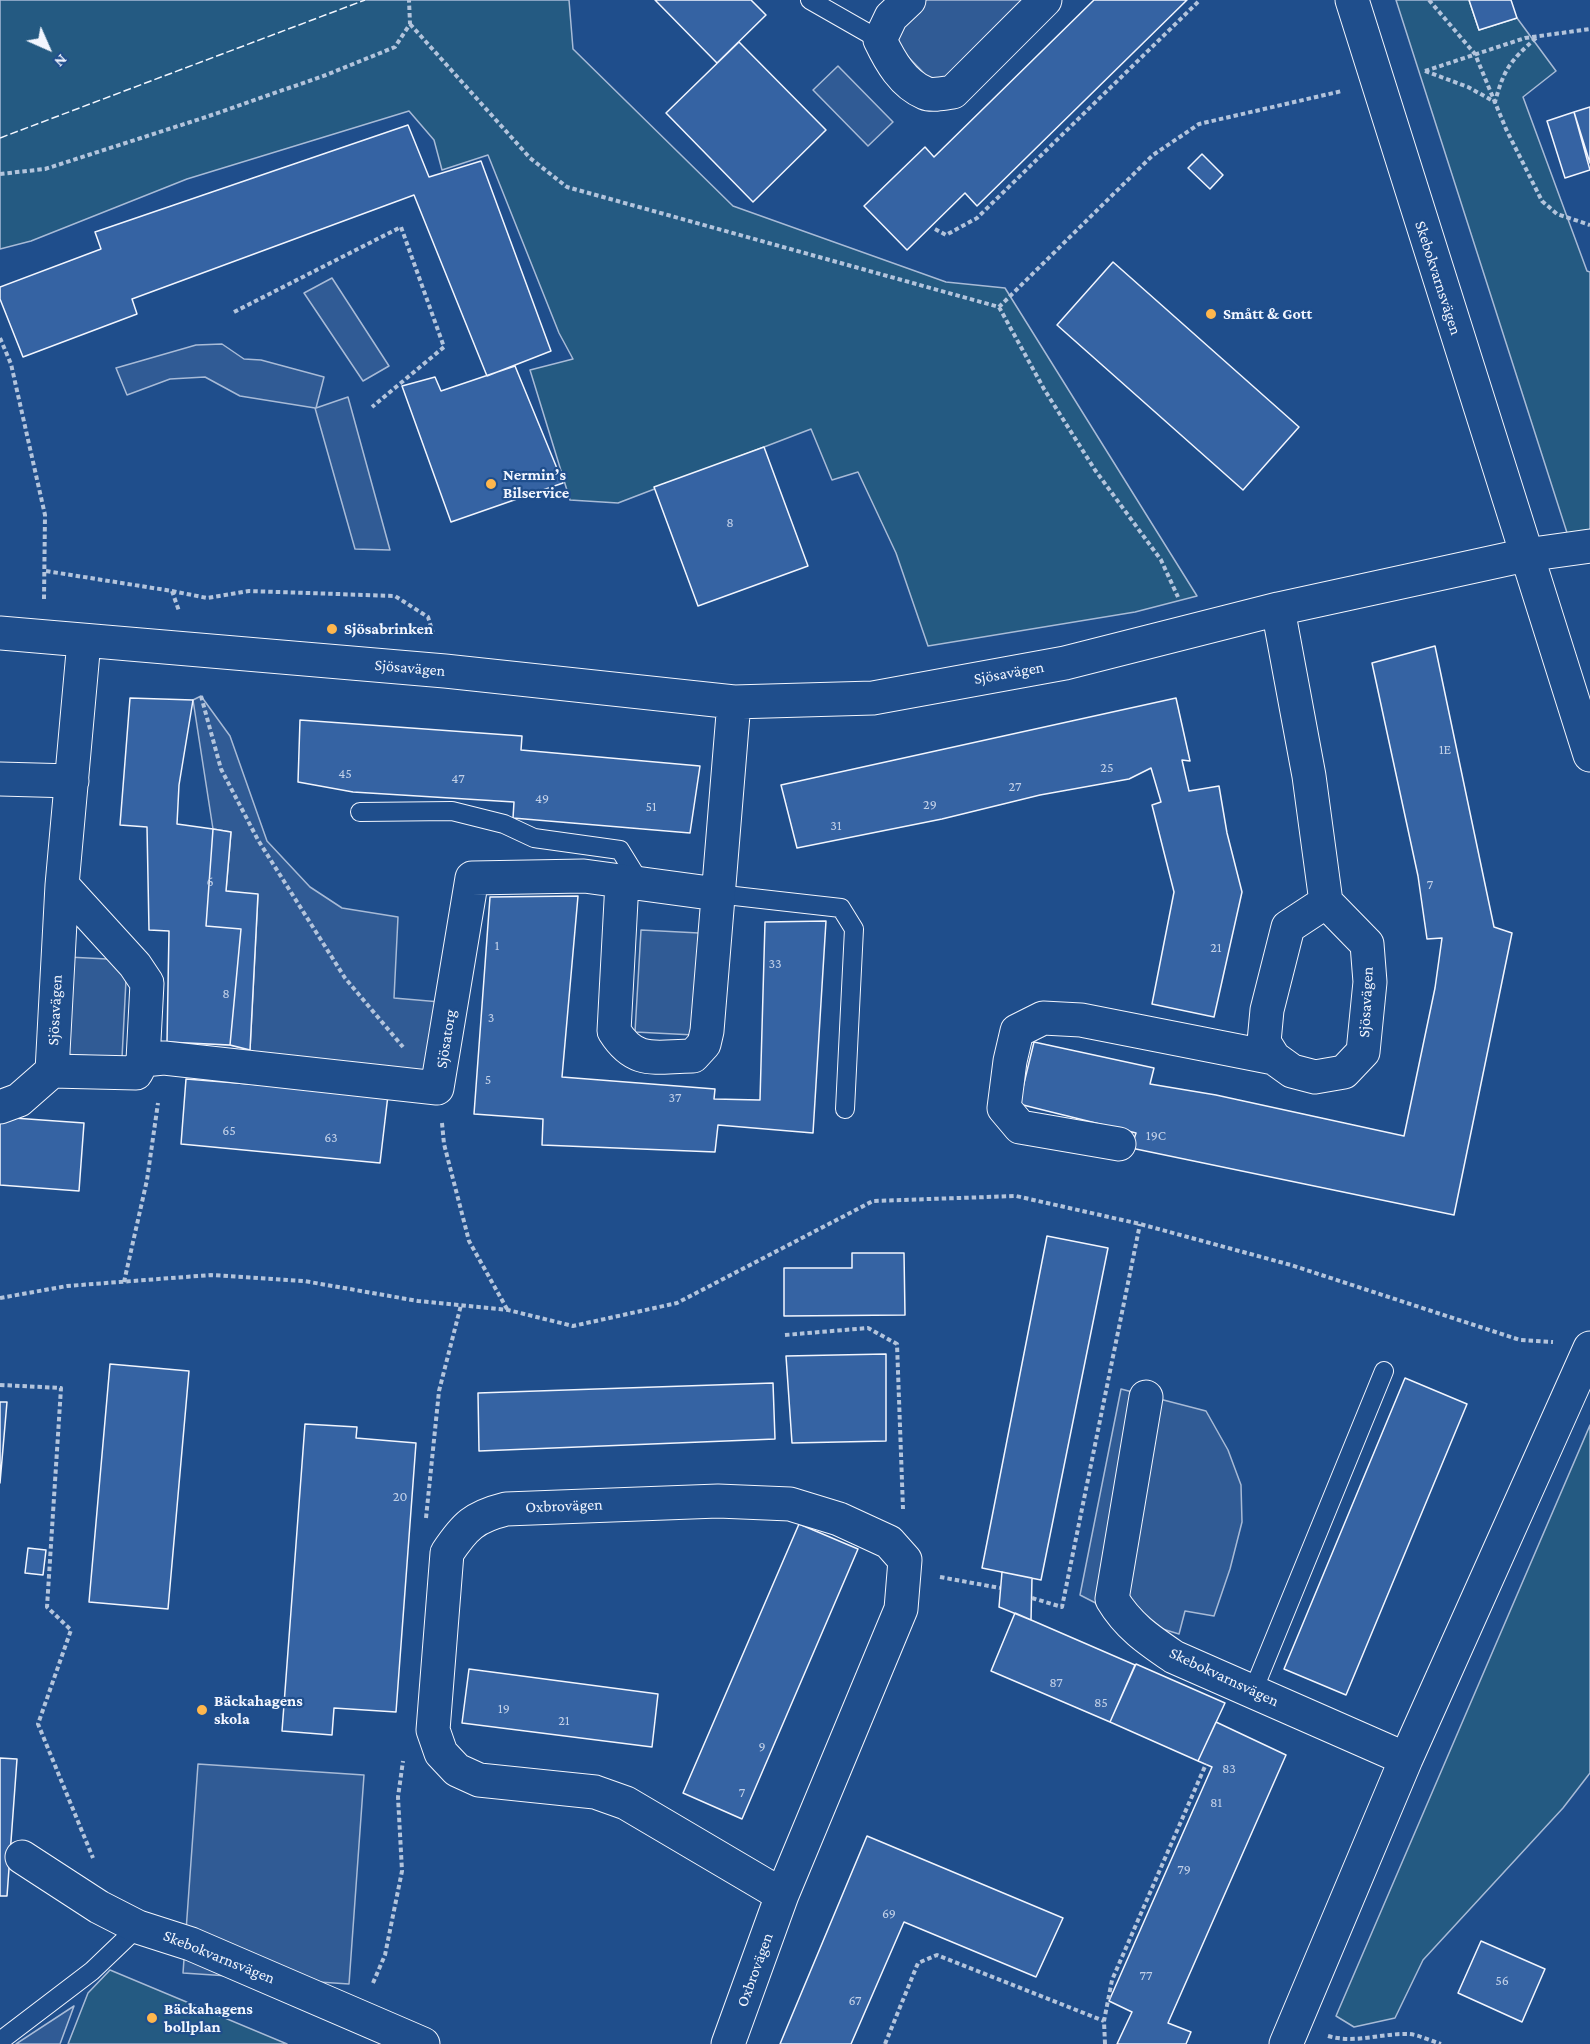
<!DOCTYPE html>
<html>
<head>
<meta charset="utf-8">
<style>
	body { margin:0 }
	#map { position:relative; width:1590px; height:2044px; overflow:hidden; background:#1f4e8c; font-family:"Crimson Pro",serif }
	canvas { display:block }
	.north { position:absolute; left:18px; top:18px; width:60px; height:60px; -webkit-text-stroke:4px #1f4e8c; paint-order:stroke; rotate:135deg; font-size:16px; font-weight:700; line-height:24px; text-align:center; color:#f2f6ff }
	.north::after { content:''; display:block; margin:auto; width:21px; height:27px; background:#f2f6ff; clip-path:polygon(50% 0,100% 100%,50% 72%,0 100%) }
</style>
</head>
<body>
<div id="map">
<canvas width="1590" height="2044"></canvas>
<div class="north">N</div>
</div>
<script>
const ctx = document.querySelector('canvas').getContext('2d');
ctx.lineJoin = 'round';
function fillPath(path, color) { ctx.fillStyle = color; ctx.fill(path, 'evenodd'); }
function strokePath(path, color, width, dash) { ctx.strokeStyle = color; ctx.lineWidth = width; ctx.lineCap = dash ? 'butt' : 'round'; ctx.setLineDash(dash || []); ctx.stroke(path); }
function write(font, color, halo, rows, align = 'center') {
  ctx.font = font + ' "Crimson Pro",serif'; ctx.lineWidth = 4.5; ctx.setLineDash([]); ctx.textBaseline = 'middle'; ctx.strokeStyle = halo; ctx.fillStyle = color; for (const [text, x, y, turn = 0] of rows) {
    ctx.save(); ctx.translate(x, y); ctx.rotate((+turn || 0) * Math.PI / 180); ctx.textAlign = isNaN(turn) ? turn : align; if (halo) ctx.strokeText(text, 0, 0); ctx.fillText(text, 0, 0); ctx.restore();
  }
}
const green = new Path2D(`
	M 0,0 L 569,0 L 573,49 L 733,206 L 946,282 L 1005,288 L 1197,596 L 1135,612 L 928,646 L 896,553 L 858,472 L 832,480 L 811,429 L 618,503 L 570,500 L 530,370 L 573,359 L 559,333 L 488,155 L 442,170 L 434,140 L 409,111 L 187,179 L 31,241 L 0,249 Z
	M 1396,0 L 1469,0 L 1479,30 L 1517,18 L 1556,71 L 1523,97 L 1587,271 L 1590,272 L 1590,534 L 1569,539 Z
	M 1590,1425 L 1590,1773 L 1563,1808 L 1423,1960 L 1395,2018 L 1354,2027 L 1336,2016 Z
	M 110,1970 L 287,2044 L 68,2044 L 88,1993 Z`);
fillPath(green, '#245a82');
strokePath(green, '#a8bbd7', 1.5);
const parking = new Path2D(`
	M 901,0 L 1054,0 L 953,103 L 876,24 Z
	M 838,66 L 893,122 L 868,146 L 813,90 Z
	M 332,278 L 389,366 L 363,381 L 304,293 Z
	M 222,344 L 244,359 L 261,360 L 324,377 L 316,408 L 348,397 L 390,550 L 355,549 L 315,408 L 240,396 L 205,377 L 170,379 L 127,395 L 116,368 L 196,345 Z
	M 201,696 L 230,736 L 267,841 L 310,887 L 342,908 L 398,917 L 394,998 L 452,1003 L 437,1088 L 193,1063 L 191,1043 L 230,1045 L 250,1050 L 258,895 L 226,891 L 231,832 L 213,829 L 193,700 Z
	M 641,930 L 699,933 L 694,1035 L 635,1032 Z
	M 68,957 L 127,960 L 122,1058 L 63,1054 Z
	M 1121,1389 L 1206,1411 L 1228,1450 L 1241,1485 L 1242,1522 L 1230,1569 L 1214,1616 L 1185,1611 L 1179,1634 L 1123,1617 L 1080,1595 Z
	M 198,1764 L 364,1775 L 349,1984 L 183,1973 Z
	M 74,2006 L 60,2044 L 16,2044 Z`);
fillPath(parking, '#305b95');
strokePath(parking, '#a8bbd7', 1.5);
const building = new Path2D(`
	M 655,0 L 751,0 L 766,15 L 717,63 Z
	M 1094,0 L 1187,0 L 977,206 L 965,193 L 907,250 L 864,206 L 925,147 L 934,157 Z
	M 1469,0 L 1511,0 L 1517,18 L 1479,30 Z
	M 739,42 L 826,130 L 753,202 L 666,113 Z
	M 1590,107 L 1590,163 L 1574,112 Z
	M 1574,112 L 1590,170 L 1565,178 L 1547,121 Z
	M 408,125 L 429,177 L 481,161 L 551,351 L 487,376 L 414,195 L 132,299 L 137,314 L 23,357 L 0,299 L 0,287 L 101,249 L 95,232 Z
	M 1202,154 L 1223,175 L 1210,189 L 1188,168 Z
	M 1113,262 L 1299,427 L 1243,490 L 1057,325 Z
	M 515,366 L 563,483 L 451,522 L 402,386 L 435,377 L 441,391 Z
	M 764,447 L 808,566 L 698,606 L 654,487 Z
	M 1435,646 L 1494,927 L 1512,933 L 1454,1215 L 1131,1148 L 1136,1133 L 1019,1104 L 1034,1042 L 1154,1068 L 1150,1084 L 1216,1095 L 1404,1136 L 1435,988 L 1442,938 L 1427,939 L 1418,876 L 1372,663 Z
	M 130,698 L 193,700 L 179,785 L 177,824 L 213,829 L 206,926 L 241,929 L 230,1045 L 167,1042 L 169,931 L 149,930 L 147,827 L 120,825 Z
	M 1176,698 L 1190,761 L 1182,760 L 1189,791 L 1219,786 L 1227,833 L 1242,892 L 1214,1017 L 1152,1004 L 1174,892 L 1152,805 L 1161,802 L 1151,768 L 1129,779 L 1040,795 L 942,819 L 797,848 L 781,785 Z
	M 300,720 L 522,736 L 521,750 L 700,766 L 690,833 L 513,818 L 514,802 L 353,792 L 298,782 Z
	M 213,829 L 231,832 L 226,891 L 258,894 L 250,1050 L 230,1045 L 241,929 L 206,926 Z
	M 578,896 L 562,1077 L 715,1089 L 714,1099 L 760,1100 L 765,922 L 826,921 L 813,1133 L 718,1125 L 715,1152 L 542,1145 L 543,1119 L 474,1114 L 490,897 Z
	M 186,1079 L 388,1095 L 380,1163 L 181,1144 Z
	M 0,1117 L 84,1123 L 79,1191 L 0,1185 Z
	M 1047,1236 L 1108,1248 L 1041,1580 L 982,1568 Z
	M 852,1253 L 904,1253 L 905,1315 L 784,1316 L 784,1268 L 852,1268 Z
	M 886,1354 L 886,1441 L 792,1443 L 786,1356 Z
	M 110,1364 L 189,1371 L 168,1609 L 89,1602 Z
	M 1405,1378 L 1467,1404 L 1346,1695 L 1284,1669 Z
	M 773,1383 L 775,1439 L 479,1451 L 478,1393 Z
	M 0,1402 L 7,1402 L 0,1483 Z
	M 305,1424 L 357,1427 L 356,1438 L 416,1443 L 396,1712 L 334,1708 L 332,1735 L 282,1731 Z
	M 799,1524 L 858,1549 L 742,1819 L 683,1793 Z
	M 28,1548 L 46,1550 L 43,1575 L 25,1573 Z
	M 1002,1572 L 1032,1578 L 1031,1620 L 999,1607 Z
	M 1015,1613 L 1135,1665 L 1110,1722 L 991,1671 Z
	M 1136,1664 L 1225,1703 L 1198,1761 L 1110,1722 Z
	M 469,1669 L 658,1694 L 652,1747 L 462,1723 Z
	M 1216,1722 L 1286,1755 L 1168,2023 L 1191,2032 L 1186,2044 L 1117,2044 L 1132,2012 L 1109,2001 L 1212,1767 L 1198,1761 Z
	M 0,1758 L 17,1759 L 7,1896 L 0,1896 Z
	M 867,1836 L 1063,1918 L 1036,1977 L 904,1922 L 851,2044 L 780,2044 Z
	M 1481,1941 L 1545,1969 L 1522,2022 L 1458,1993 Z`);
fillPath(building, '#3563a3');
strokePath(building, '#f2f6ff', 1.5);
const lane = new Path2D(`
	M 810,0 L 880,40
	M 360,812 L 452,811 L 504,824 L 534,838 L 620,850 L 641,884
	M 717,894 L 841,908 L 854,929 L 845,1109
	M 1253,1691 L 1384,1371
	M 0,2041 L 92,1971 L 138,1927`);
const street = new Path2D(`
	M 909,0 L 891,17 L 880,40 C 890,61 903,84 925,93 C 932,96 946,93 953,92 L 1045,0
	M 1352,0 L 1590,755
	M 1278,609 L 1309,776 L 1326,902 L 1367,944 L 1370,982 L 1363,1052 L 1344,1072 L 1315,1077 L 1292,1071 L 1274,1058 L 1264,1042 L 1267,1010 L 1288,927 L 1326,902
	M 0,633 L 445,671 L 734,702 L 873,698 L 1065,663 L 1278,609 L 1526,555 L 1590,546
	M 0,779 L 72,781
	M 622,882 L 614,1031 C 636,1066 656,1056 693,1056 L 704,1044 L 707,1031 L 734,702
	M 62,885 L 135,965 L 147,983 L 143,1060
	M 52,1071 L 136,1073 L 143,1060 L 164,1058 L 437,1088 L 472,878 L 584,876 L 717,894
	M 0,1107 L 19,1100 L 52,1071 L 62,885 L 84,641
	M 1119,1144 L 1020,1127 L 1004,1108 L 1010,1061 L 1017,1031 L 1043,1018 L 1081,1020 L 1274,1058
	M 1146,1397 L 1112,1599 C 1128,1626 1149,1640 1174,1657 L 1406,1759
	M 22,1857 L 99,1907 L 138,1927 L 191,1944 L 423,2044
	M 728,2044 L 782,1895 L 901,1609 L 905,1560 L 889,1542 L 839,1519 L 790,1504 L 718,1501 L 506,1509 C 474,1517 465,1526 447,1553 L 433,1730 L 441,1753 L 457,1770 L 479,1780 L 595,1792 L 626,1803 L 782,1895
	M 1286,2044 L 1406,1759 L 1590,1348`);
strokePath(lane, '#f2f6ff', 20);
strokePath(street, '#f2f6ff', 35);
strokePath(new Path2D(`
	M 1429,0 L 1475,54 L 1506,129 L 1542,201 L 1557,214 L 1590,225
	M 410,24 L 530,158 L 567,187 L 999,307 L 1153,155 L 1199,124 L 1342,91
	M 1425,71 L 1525,38 L 1590,29
	M 1425,71 L 1468,87 L 1495,102 C 1504,69 1510,61 1536,38
	M 0,174 L 45,169 L 206,117 L 326,75 L 395,47 L 410,24 L 409,0
	M 935,229 L 946,235 L 977,218 L 1200,0
	M 999,307 L 1044,389 L 1095,470 L 1161,560 L 1178,597
	M 234,312 L 401,227 L 444,347 L 372,407
	M 0,338 L 11,364 L 45,515 L 44,600
	M 46,571 L 172,591 L 179,611
	M 172,591 L 207,598 L 249,591 L 395,596 L 428,617 L 433,633
	M 201,696 L 221,769 L 258,840 L 345,978 L 403,1047
	M 442,1123 L 444,1144 L 469,1241 L 507,1309
	M 124,1282 L 147,1180 L 158,1103
	M 0,1298 L 67,1286 L 211,1275 L 304,1281 L 418,1301 L 508,1310 L 573,1326 L 677,1303 L 873,1201 L 1016,1196 L 1140,1224 L 1291,1265 L 1520,1340 L 1553,1342
	M 785,1335 L 868,1328 L 897,1344 L 903,1509
	M 0,1385 L 61,1388 L 47,1607 L 71,1630 L 38,1724 L 93,1858
	M 426,1518 L 439,1391 L 461,1305
	M 940,1577 L 1000,1588
	M 1032,1598 L 1062,1607 L 1140,1224
	M 373,1983 L 385,1955 L 402,1871 L 398,1797 L 403,1761
	M 1328,2036 C 1356,2044 1381,2033 1409,2034 C 1419,2035 1431,2041 1441,2044
	M 885,2044 L 918,1963 L 937,1955 L 1104,2021
	M 1105,2044 L 1104,2021 L 1112,1980 L 1206,1764`), '#b3c4dc', 4, [4.5, 3]);
strokePath(lane, '#1f4e8c', 18);
strokePath(street, '#1f4e8c', 33);
strokePath(new Path2D(`
	M 0,138 L 365,0`), '#f2f6ff', 1.5, [8, 3]);
for (const [x, y, r, color] of [
	[1211,314,6,"#ffb74d"],
	[491,484,6,"#ffb74d"],
	[332,629,6,"#ffb74d"],
	[202,1710,6,"#ffb74d"],
	[152,2018,6,"#ffb74d"]
]) { const dot = new Path2D(); dot.arc(x, y, r, 0, 2 * Math.PI); ctx.fillStyle = color; ctx.fill(dot); strokePath(dot, '#1f4e8c', 2); }
write('14px', '#c3d1e8', null, [
	["8",730,523],
	["1E",1445,750],
	["25",1107,768],
	["45",345,774],
	["47",458,779],
	["27",1015,787],
	["49",542,799],
	["29",930,805],
	["51",651,807],
	["31",836,826],
	["6",210,882],
	["7",1430,885],
	["1",497,946],
	["21",1216,948],
	["33",775,964],
	["8",226,994],
	["3",491,1018],
	["5",488,1080],
	["37",675,1098],
	["65",229,1131],
	["19C",1156,1136],
	["63",331,1138],
	["20",400,1497],
	["87",1056,1683],
	["85",1101,1703],
	["19",504,1709],
	["21",564,1721],
	["9",762,1747],
	["83",1229,1769],
	["7",742,1793],
	["81",1216,1803],
	["79",1184,1870],
	["69",889,1914],
	["77",1146,1976],
	["56",1502,1981],
	["67",855,2001]
]);
write('16px', '#f2f6ff', '#1f4e8c', [
	["Skebokvarnsvägen",1438,278,72],
	["Sjösavägen",410,668,5],
	["Sjösavägen",1009,673,-10],
	["Sjösavägen",1366,1002,-87],
	["Sjösavägen",55,1010,-87],
	["Sjösatorg",446,1039,-81],
	["Oxbrovägen",564,1506,-2],
	["Skebokvarnsvägen",1224,1677,25],
	["Skebokvarnsvägen",219,1957,22],
	["Oxbrovägen",755,1970,-70]
]);
write('bold 16px', '#f2f6ff', '#1f4e8c', [
	["Smått & Gott",1223,314],
	["Nermin’s",503,475],
	["Bilservice",503,493],
	["Sjösabrinken",344,629],
	["Bäckahagens",214,1701],
	["skola",214,1719],
	["Bäckahagens",164,2009],
	["bollplan",164,2027]
], 'left');
</script>
</body>
</html>
